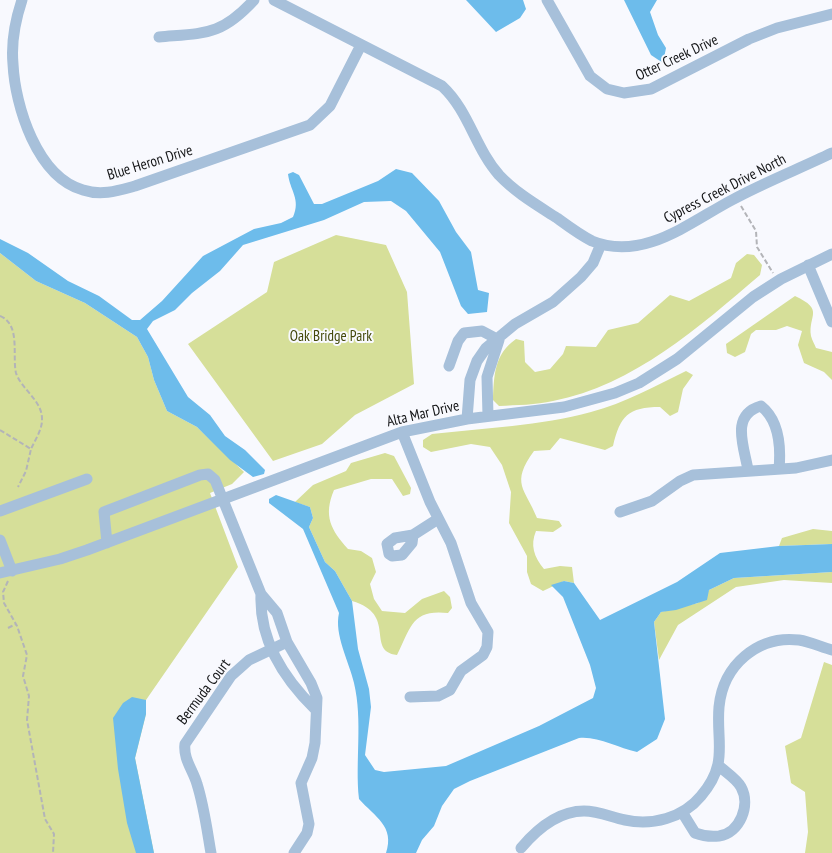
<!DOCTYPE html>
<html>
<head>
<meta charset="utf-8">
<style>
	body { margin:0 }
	canvas { display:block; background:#f8f9fe }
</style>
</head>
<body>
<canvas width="832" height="853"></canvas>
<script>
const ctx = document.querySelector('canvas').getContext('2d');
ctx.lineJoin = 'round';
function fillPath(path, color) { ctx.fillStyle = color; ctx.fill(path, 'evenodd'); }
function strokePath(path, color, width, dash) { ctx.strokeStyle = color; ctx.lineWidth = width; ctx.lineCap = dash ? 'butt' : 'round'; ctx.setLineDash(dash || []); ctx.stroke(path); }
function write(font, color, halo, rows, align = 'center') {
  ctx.font = font + ' "PT Sans Narrow",sans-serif'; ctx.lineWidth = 4; ctx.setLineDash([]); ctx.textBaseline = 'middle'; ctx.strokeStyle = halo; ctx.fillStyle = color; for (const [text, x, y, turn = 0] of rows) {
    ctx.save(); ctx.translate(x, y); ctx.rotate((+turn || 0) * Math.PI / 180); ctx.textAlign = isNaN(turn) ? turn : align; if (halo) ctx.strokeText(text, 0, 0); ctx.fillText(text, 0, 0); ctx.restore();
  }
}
fillPath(new Path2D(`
	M 336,235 L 386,245 L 407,292 L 414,384 L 355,415 L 322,444 L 273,461 L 188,344 L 267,292 L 274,262 Z
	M 0,253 L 36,281 L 85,303 L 137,337 L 148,357 L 154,380 L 167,411 L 197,427 L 244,472 L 232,484 L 210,493 L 238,567 L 146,700 L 146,714 L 135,758 L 154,853 L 0,853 Z
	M 747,254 L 754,255 L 762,265 L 760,275 C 699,327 634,385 553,401 C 536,405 517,405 499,406 L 493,400 C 494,376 494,354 516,339 L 524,341 L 525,362 L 535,372 L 550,369 L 563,354 L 566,346 L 596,347 L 608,330 L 638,323 L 670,295 L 689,301 L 731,278 L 736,263 Z
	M 795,296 C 825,310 808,315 811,336 C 812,340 815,345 816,348 L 832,352 L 832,380 L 824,372 L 804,363 L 798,345 L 802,331 L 787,326 L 776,330 L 756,330 L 751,334 L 745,352 L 735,357 L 727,353 L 726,344 Z
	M 686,371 L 693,375 L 683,389 L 678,412 L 670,416 L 660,407 C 628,407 620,416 613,446 L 605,450 L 560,438 L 550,450 L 534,451 C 510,484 525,488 537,518 L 559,521 L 562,526 L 553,532 L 536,531 C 530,545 534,557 544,569 L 560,566 L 572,567 L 574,583 L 564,581 L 543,591 L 531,584 L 527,572 L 527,556 L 509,523 L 511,492 L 502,465 L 490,447 L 471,444 L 431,452 L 423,447 L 423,440 L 432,434 C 485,428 540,426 591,412 C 625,403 655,386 686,371 Z
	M 385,453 L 394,456 L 411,488 L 410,494 L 403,496 L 392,479 L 371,479 L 334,490 C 323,516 331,530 348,549 L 361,551 L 372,558 L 376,572 L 370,584 L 374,599 L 382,611 L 405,613 L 422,599 L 444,591 L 450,597 L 452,608 L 448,613 C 412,609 411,627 397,655 C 365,651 398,614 352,601 L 335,571 L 325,562 L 309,527 L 313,518 L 310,507 L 295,502 L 313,485 L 346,471 L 351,463 Z
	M 813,529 L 832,531 L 832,544 L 779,546 L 782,538 Z
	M 832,572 L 832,583 L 784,580 L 736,587 L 678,625 L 659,660 L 654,622 L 661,612 L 698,603 L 709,590 L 734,578 Z
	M 824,662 L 832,665 L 832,853 L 805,853 L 808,832 L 805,792 L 791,783 L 785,746 L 801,738 Z`), '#d6df99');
fillPath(new Path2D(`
	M 466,0 L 523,0 L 526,9 L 520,18 L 496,32 Z
	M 624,0 L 657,0 L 650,12 L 658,35 L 666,48 L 663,63 L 651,55 Z
	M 396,169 L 412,173 L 439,201 L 456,232 L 471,252 L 478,290 L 489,293 L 487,312 L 468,314 L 461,306 L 440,252 L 406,211 L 391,201 L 364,202 L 324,220 L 243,245 L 220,271 L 192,293 L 175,310 L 153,321 L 147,329 L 188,397 L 210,415 L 225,436 L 245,450 L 265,470 L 264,474 L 253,477 L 230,460 L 197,427 L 167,411 L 154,380 L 148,357 L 137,337 L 85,303 L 36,281 L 0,253 L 0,239 L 28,253 L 68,281 L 99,296 L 132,320 L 140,320 L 162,301 L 203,256 L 254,229 L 281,223 L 293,217 C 301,199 290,191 288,174 L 293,172 L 299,175 L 314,204 L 322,204 L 378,181 Z
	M 276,495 L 310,507 L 313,518 L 309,527 L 325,562 L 335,571 L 352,601 L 358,649 L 369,689 L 371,707 L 365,755 L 375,770 L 384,772 L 446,766 L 539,726 L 593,698 L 596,688 L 590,665 L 563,597 L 551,585 L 564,581 L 574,583 L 600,620 L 677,582 L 720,553 L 779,546 L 832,544 L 832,572 L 734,578 L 709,590 L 707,600 L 676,610 L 661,612 L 654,622 L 665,719 L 657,739 L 637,752 C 618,748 598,736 579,738 L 470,781 L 454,789 L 442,806 L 434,826 L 422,840 L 416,853 L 386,853 C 395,826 375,817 359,799 C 355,761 363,721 354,683 C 349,661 334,635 339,613 L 303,529 L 269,503 L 269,499 Z
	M 132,697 L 146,700 L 146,714 L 135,758 L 154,853 L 136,853 L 127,823 L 118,769 L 113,718 L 123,703 Z`), '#6dbceb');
strokePath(new Path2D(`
	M 741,206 L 756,231 L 757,247 L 773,273
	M 0,316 C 21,324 12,356 16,373 C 21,389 43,401 42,420 C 42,430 35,440 31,449
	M 0,430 L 31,449 L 26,471 L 18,487
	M 8,581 L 3,592 L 4,603 L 17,626 L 27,655 L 23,676 L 29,696 L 27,720 L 45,819 L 54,834 L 53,853
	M 8,628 L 16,624`), '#b3b4b8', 2, [5, 2.5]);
strokePath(new Path2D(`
	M 22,0 C 15,21 11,42 13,64 C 15,106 37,177 83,190 C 101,196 117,191 135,186 L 310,125 L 330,106 L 361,45
	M 274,0 L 442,86 C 469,111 475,148 499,175 C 516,193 537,205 557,218 C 568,226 580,235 592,241 C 643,262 690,222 732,200 C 765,182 799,169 832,153
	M 547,0 L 590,76 L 607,89 L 624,93 L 651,89 L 749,39 L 777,28 L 832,14
	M 159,37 C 205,33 221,36 254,0
	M 808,265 L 832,322
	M 449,366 L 458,341 L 464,333 L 482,331 L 499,340
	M 488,416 L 487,377 L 499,340
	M 467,419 L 470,380 L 477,361 L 486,348 L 515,324 L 553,302 L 581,277 L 593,263 L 601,244
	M 402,432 L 430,502 L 451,543 L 471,603 L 488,632 L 487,647 L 483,655 L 461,671 L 450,690 L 438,696 L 410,697
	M 748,470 C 744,446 730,415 761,406 C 780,421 781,447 779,469
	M 0,511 L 87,479
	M 620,512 L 652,501 L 680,481 L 693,475 L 796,468 L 832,460
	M 413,535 L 412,543 L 402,555 L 392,556 L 389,554 L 387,544 L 395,538 L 413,535 L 438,519
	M 0,540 L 12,571
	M 107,543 L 104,512 L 200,475 L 208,474 L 215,480 L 261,594 L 277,613 L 287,642 L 311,683 L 317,698 L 315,743 L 312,758 L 301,783 L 309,824 L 307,833 L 294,853
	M 0,573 L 60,559 L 87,550 L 402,432 L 467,419 L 564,407 L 615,393 L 639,383 L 677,359 L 753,297 L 781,279 L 832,254
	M 261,594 C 259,640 284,679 316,710
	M 682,812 L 695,833 C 703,836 710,837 719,836 C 740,833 751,805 741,787 C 736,778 725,772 718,765
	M 521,848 C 537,829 558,811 584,811 C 598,811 611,817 625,820 C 652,826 683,818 701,796 C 729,763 716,743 719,707 C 723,665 758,635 799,640 C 811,642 821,647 832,650
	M 211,853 C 207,830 204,806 197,784 C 193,770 183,759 185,744 L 231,676 L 249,660 L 287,642`), '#a7c0da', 11);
write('15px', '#131416', '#f8f9fe', [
	["Otter Creek Drive",677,58,-25],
	["Blue Heron Drive",150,163,-17],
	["Cypress Creek Drive North",725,189,-27],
	["Alta Mar Drive",423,414,-13],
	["Bermuda Court",204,692,-53]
]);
write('15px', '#43480a', '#f8f9fe', [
	["Oak Bridge Park",331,337]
]);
</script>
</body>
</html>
